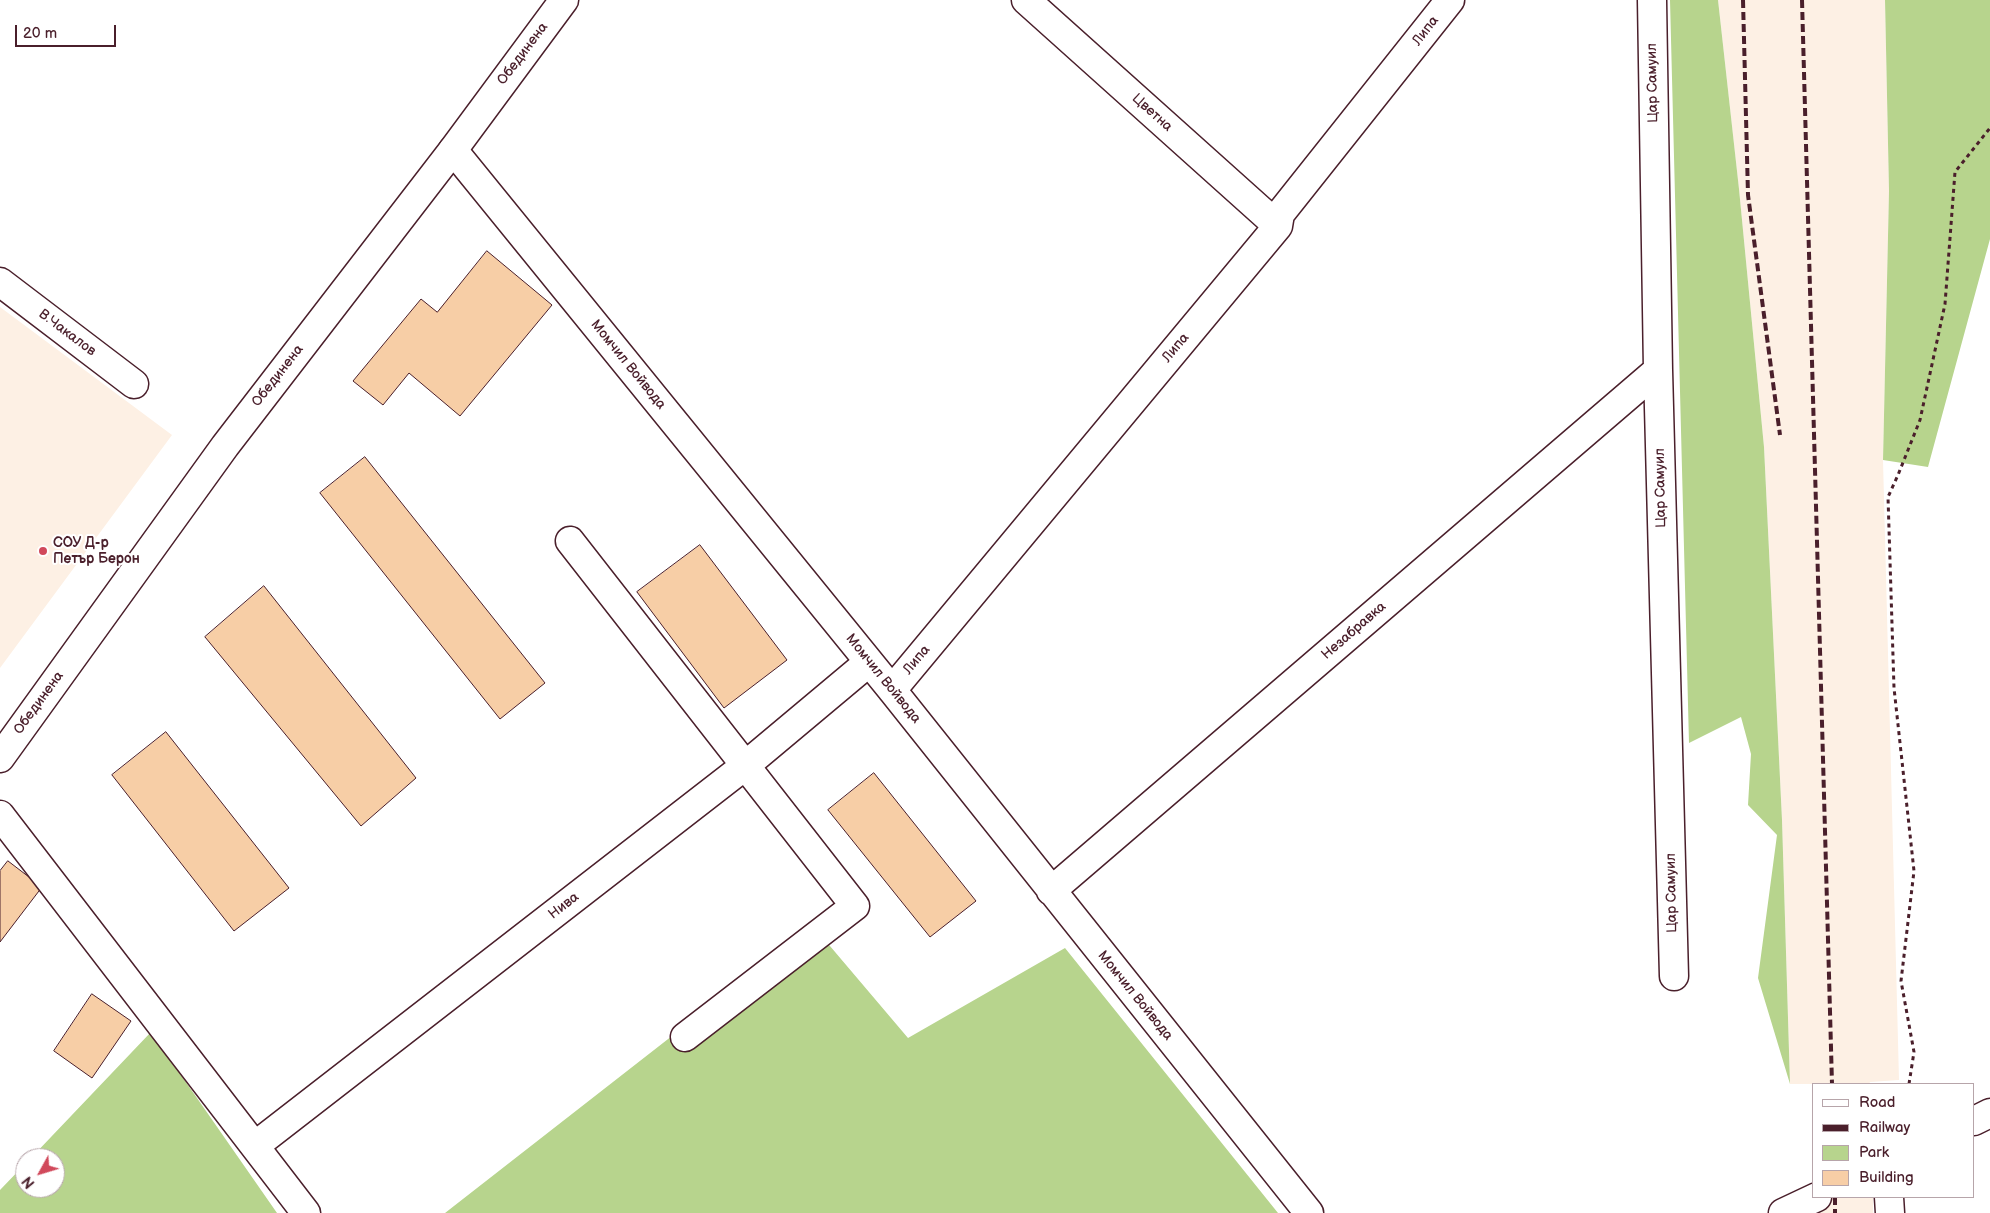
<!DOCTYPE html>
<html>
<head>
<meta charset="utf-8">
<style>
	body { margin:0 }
	#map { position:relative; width:1990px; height:1213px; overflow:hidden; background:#fff; font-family:"Balsamiq Sans",sans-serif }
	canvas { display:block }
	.legend { position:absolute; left:1812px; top:1083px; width:162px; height:115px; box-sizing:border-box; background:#fff; border:1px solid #b7a5aa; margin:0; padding:6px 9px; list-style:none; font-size:15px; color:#4a1f2b }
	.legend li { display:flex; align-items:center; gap:10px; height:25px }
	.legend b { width:25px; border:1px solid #b7a5aa }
	.north { position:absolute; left:15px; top:1148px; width:50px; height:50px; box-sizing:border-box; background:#fff; border:1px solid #b7a5aa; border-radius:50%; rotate:231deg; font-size:14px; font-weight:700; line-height:20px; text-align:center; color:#4a1f2b }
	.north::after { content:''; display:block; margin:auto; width:18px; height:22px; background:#d1495b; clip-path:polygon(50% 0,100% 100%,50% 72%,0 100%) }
	.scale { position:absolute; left:15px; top:25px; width:101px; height:22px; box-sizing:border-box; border:2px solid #4a1f2b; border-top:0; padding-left:6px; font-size:15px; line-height:18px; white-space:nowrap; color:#4a1f2b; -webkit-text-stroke:4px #fff; paint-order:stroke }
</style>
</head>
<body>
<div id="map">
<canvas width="1990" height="1213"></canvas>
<ul class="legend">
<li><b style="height:6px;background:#fff"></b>Road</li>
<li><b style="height:6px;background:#4a1f2b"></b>Railway</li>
<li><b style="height:14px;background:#b7d48d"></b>Park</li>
<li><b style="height:14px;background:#f7cea6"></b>Building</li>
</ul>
<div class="north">N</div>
<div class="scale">20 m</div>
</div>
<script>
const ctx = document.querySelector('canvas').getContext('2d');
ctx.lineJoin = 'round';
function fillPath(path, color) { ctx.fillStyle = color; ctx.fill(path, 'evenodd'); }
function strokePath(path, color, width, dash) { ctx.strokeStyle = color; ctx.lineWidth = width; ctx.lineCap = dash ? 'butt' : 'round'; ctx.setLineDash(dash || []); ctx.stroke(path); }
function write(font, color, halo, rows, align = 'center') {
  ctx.font = font + ' "Balsamiq Sans",sans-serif'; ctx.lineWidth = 4; ctx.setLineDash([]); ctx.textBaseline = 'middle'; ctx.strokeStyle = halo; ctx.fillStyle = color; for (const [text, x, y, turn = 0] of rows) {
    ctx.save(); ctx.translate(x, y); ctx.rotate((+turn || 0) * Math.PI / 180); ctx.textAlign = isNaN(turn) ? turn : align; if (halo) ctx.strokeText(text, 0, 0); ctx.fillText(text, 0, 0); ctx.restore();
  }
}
fillPath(new Path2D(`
	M 1718,0 L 1885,0 L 1889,191 L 1883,460 L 1899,1080 L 1870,1082 L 1869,1084 L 1790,1084 L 1782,820 L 1764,447 L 1739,189 Z
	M 0,307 L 172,435 L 0,668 Z
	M 1820,1197 L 1873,1197 L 1873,1213 L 1820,1213 Z`), '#fdf0e4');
fillPath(new Path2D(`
	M 1670,0 L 1718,0 L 1739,189 L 1764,447 L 1782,820 L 1790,1084 L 1758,978 L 1777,835 L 1748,805 L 1751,754 L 1741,717 L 1689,743 Z
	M 1885,0 L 1990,0 L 1990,239 L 1928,467 L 1883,460 L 1889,191 Z
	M 813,926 L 908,1038 L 1065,948 L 1278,1213 L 445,1213 Z
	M 151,1032 L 277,1213 L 0,1213 L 0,1190 L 25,1164 L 25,1188 L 55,1188 L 55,1158 L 31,1158 Z`), '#b7d48d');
const building = new Path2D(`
	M 487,251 L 552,305 L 460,416 L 409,373 L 383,405 L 353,381 L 421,299 L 437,312 Z
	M 365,457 L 545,683 L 500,719 L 320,493 Z
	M 700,545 L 787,660 L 724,708 L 637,592 Z
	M 264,586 L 416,778 L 361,826 L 205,637 Z
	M 166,732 L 289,888 L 234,931 L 112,775 Z
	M 874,773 L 976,901 L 930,937 L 828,810 Z
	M 8,861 L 42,887 L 0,942 L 0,871 Z
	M 92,994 L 131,1021 L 92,1078 L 54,1051 Z`);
fillPath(building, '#f7cea6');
strokePath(building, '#4a1f2b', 1);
const street = new Path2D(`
	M 1026,0 L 1278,226
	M 1652,0 L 1658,370 L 1674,976
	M 453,150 L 892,690 L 1309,1213
	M 0,282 L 134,384
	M 570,541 L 855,906 L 685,1037
	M 892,690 L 1278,226 L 1280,214 L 1450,0
	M 0,815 L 306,1213
	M 1051,891 L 1658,370
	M 256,1145 L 746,765 L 869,662
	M 1889,1197 L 1890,1213`);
const secondary = new Path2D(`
	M 0,758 L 225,446 L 453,150 L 564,0
	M 1974,1121 L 1990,1113
	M 1783,1213 L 1817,1197`);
strokePath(street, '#4a1f2b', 31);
strokePath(secondary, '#4a1f2b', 31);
strokePath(new Path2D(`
	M 1909,1084 L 1914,1052 L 1901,981 L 1914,871 L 1894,688 L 1888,497 L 1898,475 L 1920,420 L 1945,304 L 1955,172 L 1990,128`), '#4a1f2b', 3, [4, 4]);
strokePath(street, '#fff', 28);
strokePath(secondary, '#fff', 28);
strokePath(new Path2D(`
	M 1743,0 L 1748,195 L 1780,435
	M 1802,0 L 1832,1084
	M 1835,1197 L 1835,1213`), '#4a1f2b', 4, [8, 4]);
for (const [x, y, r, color] of [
	[43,551,5,"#d1495b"]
]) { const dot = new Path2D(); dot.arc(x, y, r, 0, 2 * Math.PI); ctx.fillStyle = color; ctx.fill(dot); strokePath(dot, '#fff', 2); }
write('14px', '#4a1f2b', '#fff', [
	["Липа",1426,31,-52],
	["Обединена",523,54,-53],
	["Цар Самуил",1653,83,-91],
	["Цветна",1152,113,42],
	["В.Чакалов",67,333,37],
	["Липа",1176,348,-50],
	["Момчил Войвода",628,365,51],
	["Обединена",278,376,-52],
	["Цар Самуил",1661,488,-91],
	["Незабравка",1354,631,-41],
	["Липа",917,660,-50],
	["Момчил Войвода",883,679,51],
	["Обединена",39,703,-54],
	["Цар Самуил",1672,893,-91],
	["Нива",564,906,-38],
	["Момчил Войвода",1135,996,51]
]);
write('bold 14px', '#4a1f2b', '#fff', [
	["СОУ Д-р",53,543],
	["Петър Берон",53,559]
], 'left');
</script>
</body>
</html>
